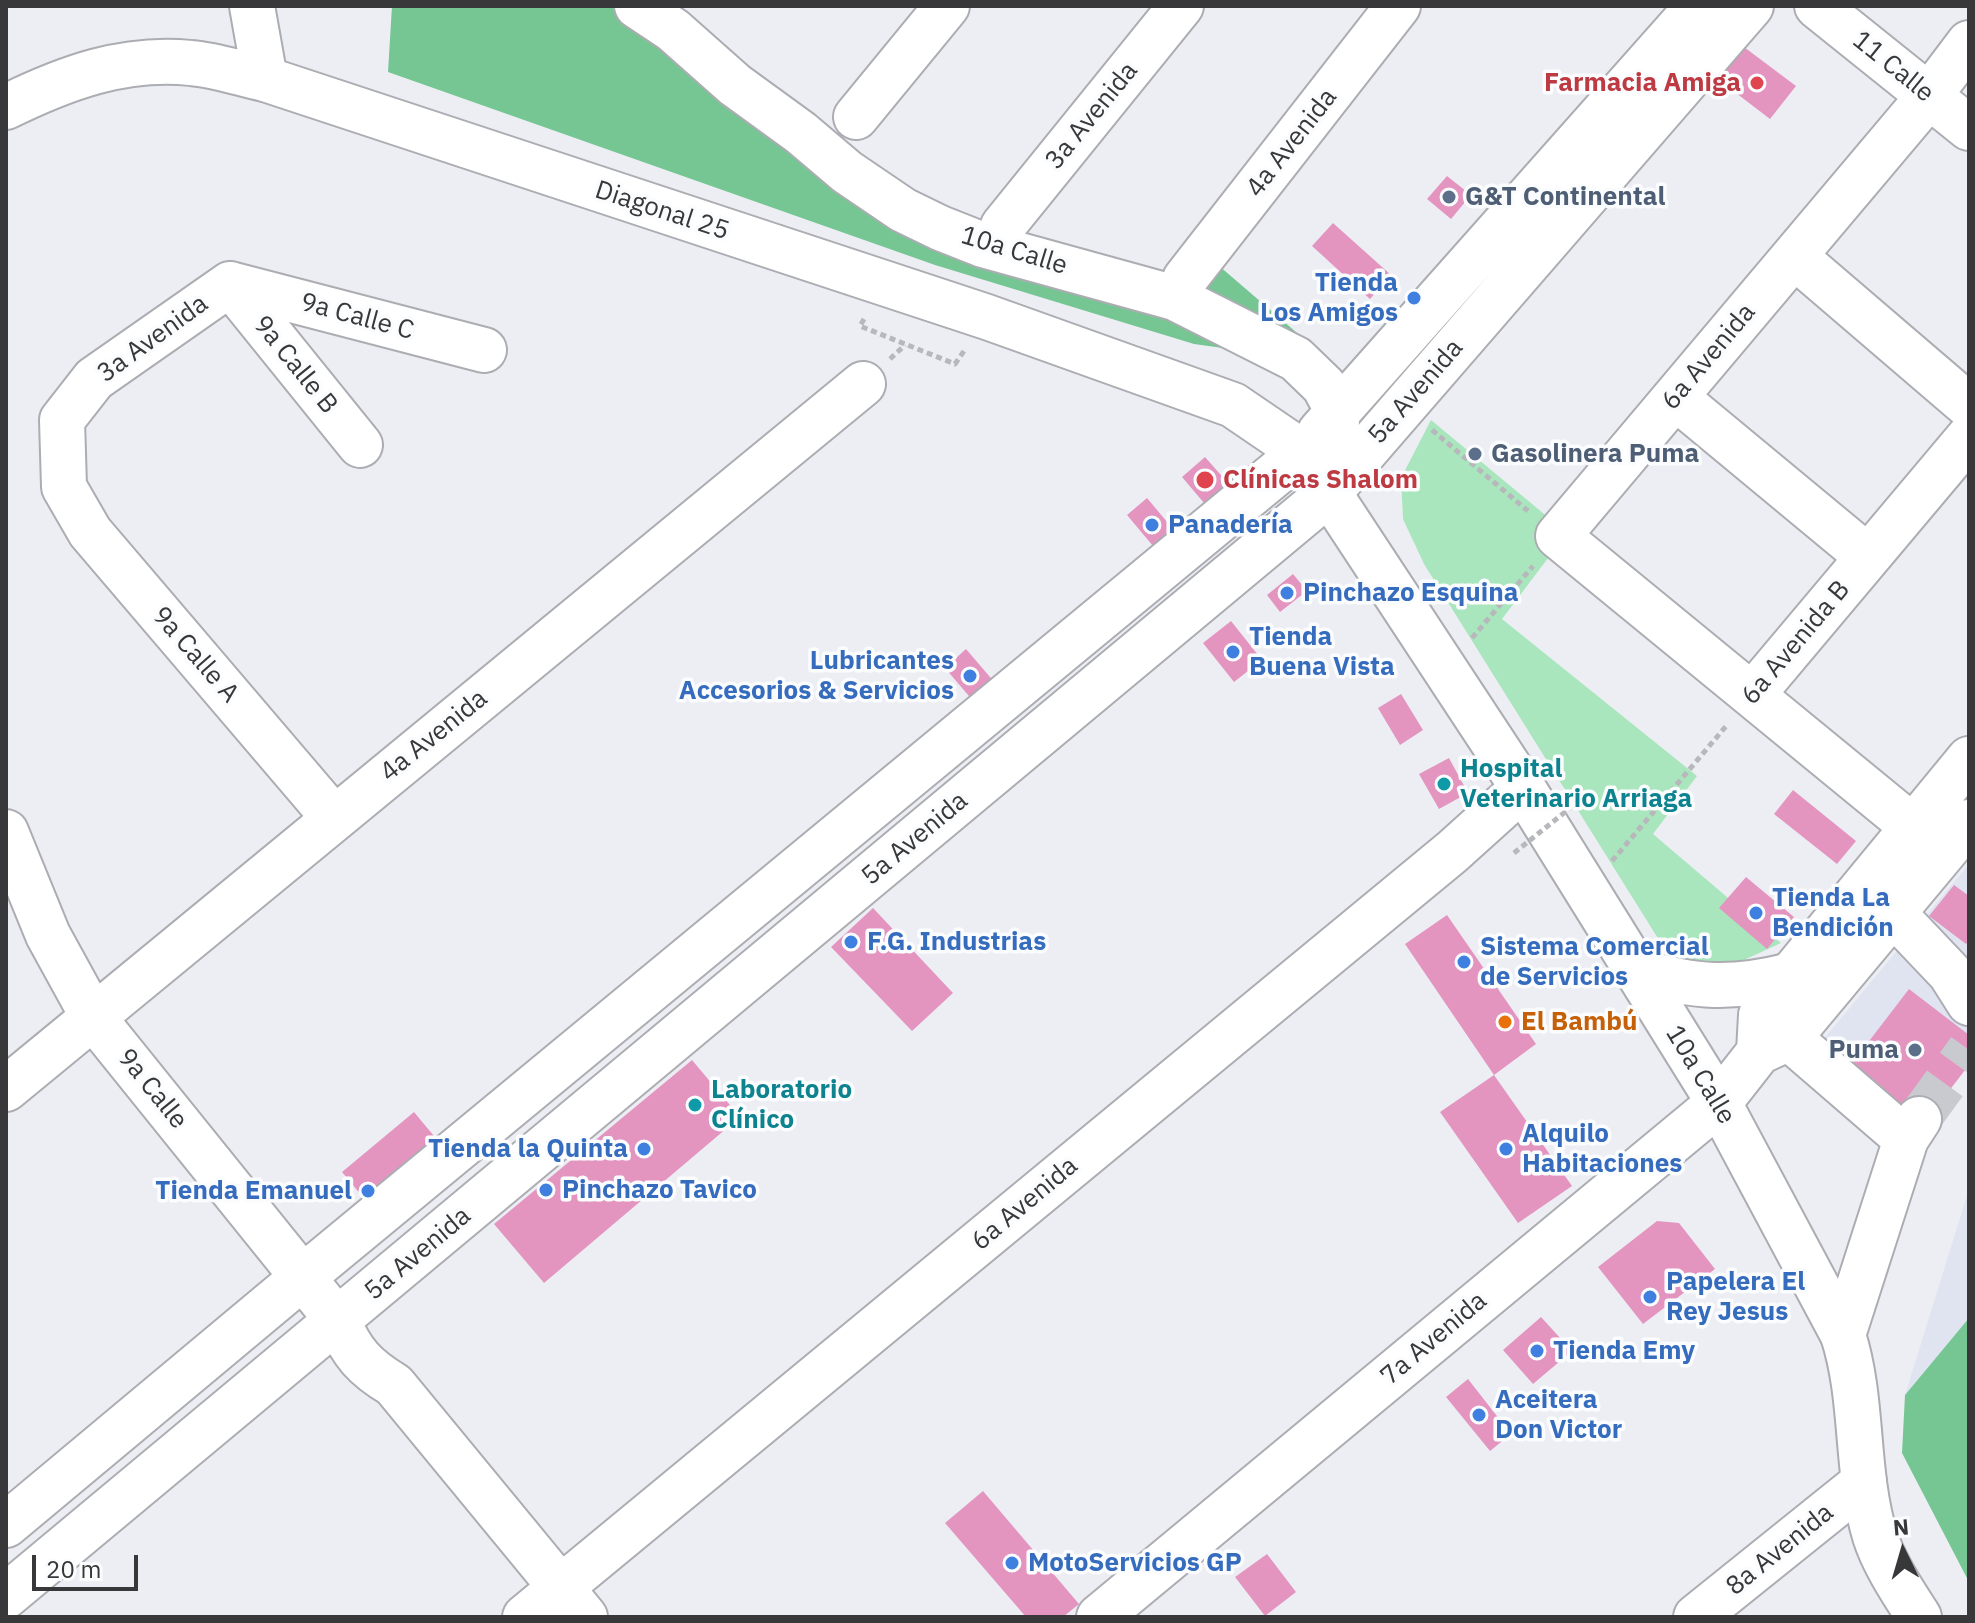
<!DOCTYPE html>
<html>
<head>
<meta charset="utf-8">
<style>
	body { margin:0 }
	#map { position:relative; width:1975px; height:1623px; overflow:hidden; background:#edeef4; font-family:"IBM Plex Sans",sans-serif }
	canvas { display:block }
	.frame { position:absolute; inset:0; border:8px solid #38383a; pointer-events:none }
	.north { position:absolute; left:1863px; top:1511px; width:80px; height:80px; -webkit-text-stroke:6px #fbfcfe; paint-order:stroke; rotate:355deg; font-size:22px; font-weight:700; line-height:32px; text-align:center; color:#38383a }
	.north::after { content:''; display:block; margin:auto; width:28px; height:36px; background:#38383a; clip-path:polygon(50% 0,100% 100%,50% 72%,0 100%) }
	.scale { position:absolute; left:32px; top:1555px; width:106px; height:36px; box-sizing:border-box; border:4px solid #38383a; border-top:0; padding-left:10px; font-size:24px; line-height:28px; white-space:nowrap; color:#38383a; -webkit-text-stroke:6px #fbfcfe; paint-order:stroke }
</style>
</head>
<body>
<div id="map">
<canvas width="1975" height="1623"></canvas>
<div class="frame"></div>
<div class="north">N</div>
<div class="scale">20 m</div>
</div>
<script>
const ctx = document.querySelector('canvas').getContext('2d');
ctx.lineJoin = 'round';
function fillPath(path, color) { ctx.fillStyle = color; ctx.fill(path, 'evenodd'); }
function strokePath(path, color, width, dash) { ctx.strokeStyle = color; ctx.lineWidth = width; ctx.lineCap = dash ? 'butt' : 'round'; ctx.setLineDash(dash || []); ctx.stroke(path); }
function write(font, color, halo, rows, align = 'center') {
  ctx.font = font + ' "IBM Plex Sans",sans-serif'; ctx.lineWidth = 7; ctx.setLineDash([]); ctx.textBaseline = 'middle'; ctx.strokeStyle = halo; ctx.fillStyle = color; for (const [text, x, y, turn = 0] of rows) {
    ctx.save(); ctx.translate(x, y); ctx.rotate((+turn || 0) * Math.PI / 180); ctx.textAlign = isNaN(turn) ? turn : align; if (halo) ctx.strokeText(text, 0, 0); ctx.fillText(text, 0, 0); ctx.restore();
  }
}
fillPath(new Path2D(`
	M 1969,864 L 1969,1065 L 1924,1123 L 1817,1047 Z
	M 1969,1189 L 1969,1318 L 1905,1395 Z`), '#e0e4f1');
fillPath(new Path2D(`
	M 1431,420 L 1567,533 L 1502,619 L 1697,776 L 1653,834 L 1781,943 L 1731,966 L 1687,959 L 1664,948 L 1424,564 L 1403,519 L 1401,478 Z`), '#a9e6bd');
fillPath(new Path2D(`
	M 392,6 L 666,6 L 882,186 L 1143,296 L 1218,265 L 1332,363 L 1194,344 L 935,265 L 388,72 Z
	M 1969,1318 L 1969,1582 L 1902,1453 L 1905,1395 Z`), '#75c693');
fillPath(new Path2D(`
	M 1744,47 L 1796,86 L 1770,119 L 1719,80 Z
	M 1447,176 L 1471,195 L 1451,219 L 1427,199 Z
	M 1333,223 L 1391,275 L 1370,299 L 1312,246 Z
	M 1205,457 L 1228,483 L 1204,503 L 1182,477 Z
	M 1147,498 L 1178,535 L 1158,552 L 1127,515 Z
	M 1293,574 L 1307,591 L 1280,612 L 1267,595 Z
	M 1231,621 L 1262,660 L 1234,682 L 1203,643 Z
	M 966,649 L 996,684 L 974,702 L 945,668 Z
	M 1401,694 L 1423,730 L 1400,745 L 1378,708 Z
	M 1449,758 L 1468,793 L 1439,809 L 1419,774 Z
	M 1793,790 L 1856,841 L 1837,864 L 1774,814 Z
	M 1746,877 L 1794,917 L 1767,949 L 1719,908 Z
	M 1954,885 L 1969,896 L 1969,940 L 1966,944 L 1929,916 Z
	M 873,908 L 953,993 L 912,1031 L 831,947 Z
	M 1447,915 L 1536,1044 L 1494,1075 L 1572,1186 L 1518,1223 L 1440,1112 L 1494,1075 L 1405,944 Z
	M 1909,989 L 1969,1035 L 1969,1065 L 1924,1123 L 1850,1066 Z
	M 692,1060 L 740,1117 L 544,1283 L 494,1224 Z
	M 414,1112 L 439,1142 L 366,1201 L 342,1172 Z
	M 1657,1221 L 1679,1223 L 1715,1269 L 1643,1324 L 1598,1267 Z
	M 1541,1317 L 1572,1351 L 1533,1384 L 1503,1350 Z
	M 1468,1379 L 1511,1434 L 1490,1451 L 1446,1397 Z
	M 983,1491 L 1079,1604 L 1063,1617 L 1026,1617 L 945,1523 Z
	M 1267,1554 L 1296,1592 L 1265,1616 L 1235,1577 Z`), '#e395c0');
strokePath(new Path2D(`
	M 1919,1119 L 1969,1050`), '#c9cacf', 44, [44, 22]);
const minor = new Path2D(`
	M 252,6 L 265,79
	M 637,6 L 673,30 L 735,85 L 801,133 L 847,172 L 903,210 L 940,228 L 983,245 L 1175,298 L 1296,359 L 1324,386 L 1338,412 L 1328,494
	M 1817,6 L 1969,128
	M 856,117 L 947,6
	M 1003,226 L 1181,6
	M 1794,256 L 1969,406
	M 1185,279 L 1398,6
	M 230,284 L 94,379 L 62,420 L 64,487 L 90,532 L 334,818
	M 230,284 L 484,350
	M 230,284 L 360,445
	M 1675,397 L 1868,557
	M 1320,432 L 1698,6
	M 1328,494 L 1751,6
	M 1752,695 L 1969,437
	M 1913,827 L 1558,536 L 1929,96 L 1969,43
	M 6,832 L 48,935 L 93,1017 L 338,1321 C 352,1353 364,1367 394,1385 L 585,1617
	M 1893,913 L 1950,973 L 1969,1003
	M 1789,1038 L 1906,1139
	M 1759,1052 L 1761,1015 L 1791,975 L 1969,759
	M 6,1089 L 863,384
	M 1843,1335 L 1906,1139 L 1919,1119
	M 525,1617 L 1452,852 L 1523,788
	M 1099,1617 L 1719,1103 L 1759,1052 L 1789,1038 L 1969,822
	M 1696,1617 L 1864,1482`);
const major = new Path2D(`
	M 6,107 C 65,78 124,56 191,63 C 216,65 241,74 265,79 L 987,317 L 1233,405 L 1302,452 L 1523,788 L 1719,1103 L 1843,1335 C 1864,1400 1855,1470 1875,1536 C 1884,1564 1903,1592 1919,1617
	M 1637,971 C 1697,988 1731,990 1791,975
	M 6,1525 L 315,1267 L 1302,452
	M 6,1596 L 1328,494`);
strokePath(minor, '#acadb2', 48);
strokePath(major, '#acadb2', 48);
strokePath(new Path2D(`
	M 864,319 L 860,326 L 955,364 L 964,351
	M 890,359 L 905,345
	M 1432,430 L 1528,511
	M 1472,638 L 1533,566
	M 1612,861 L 1727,725`), '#b7b7bc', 5, [6, 4]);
strokePath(minor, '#fff', 44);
strokePath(major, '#fff', 44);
strokePath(new Path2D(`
	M 1514,853 L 1580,800`), '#b7b7bc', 5, [6, 4]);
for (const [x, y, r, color] of [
	[1757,83,8,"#e0444e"],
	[1449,197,8,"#5c6f8a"],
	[1414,298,8,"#3f7fe0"],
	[1475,454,8,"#5c6f8a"],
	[1205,480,10,"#e0444e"],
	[1152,525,8,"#3f7fe0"],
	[1287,593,8,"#3f7fe0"],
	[1233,652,8,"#3f7fe0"],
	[970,676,8,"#3f7fe0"],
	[1444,784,8,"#0f9aa8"],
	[1756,913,8,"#3f7fe0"],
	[851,942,8,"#3f7fe0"],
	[1464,962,8,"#3f7fe0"],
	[1505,1022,8,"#e8710a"],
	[1915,1050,8,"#5c6f8a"],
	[695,1105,8,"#0f9aa8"],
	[644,1149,8,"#3f7fe0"],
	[1506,1149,8,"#3f7fe0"],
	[546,1190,8,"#3f7fe0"],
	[368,1191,8,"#3f7fe0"],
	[1650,1297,8,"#3f7fe0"],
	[1537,1351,8,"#3f7fe0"],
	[1479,1415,8,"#3f7fe0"],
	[1012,1563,8,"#3f7fe0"]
]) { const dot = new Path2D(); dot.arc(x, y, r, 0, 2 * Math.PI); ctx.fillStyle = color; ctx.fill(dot); strokePath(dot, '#fbfcfe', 3); }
write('26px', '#38383a', '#fbfcfe', [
	["11 Calle",1893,67,39],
	["3a Avenida",1092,116,-51],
	["4a Avenida",1292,143,-52],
	["Diagonal 25",662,211,18],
	["10a Calle",1014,251,17],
	["9a Calle C",357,317,15],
	["3a Avenida",153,339,-36],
	["6a Avenida",1709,357,-50],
	["9a Calle B",295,365,51],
	["5a Avenida",1416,392,-49],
	["6a Avenida B",1796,643,-50],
	["9a Calle A",195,655,49],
	["4a Avenida",434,736,-39],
	["5a Avenida",915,839,-40],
	["10a Calle",1700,1075,59],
	["9a Calle",152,1089,51],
	["6a Avenida",1025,1204,-40],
	["5a Avenida",418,1254,-40],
	["7a Avenida",1434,1339,-40],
	["8a Avenida",1780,1550,-39]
]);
write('bold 26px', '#be3a42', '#fbfcfe', [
	["Farmacia Amiga",1741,83],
	["Clínicas Shalom",1223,480,"left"]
], 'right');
write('bold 26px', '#4e5e75', '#fbfcfe', [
	["G&T Continental",1465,197],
	["Gasolinera Puma",1491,454],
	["Puma",1899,1050,"right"]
], 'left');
write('bold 26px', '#366cbe', '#fbfcfe', [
	["Tienda",1398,283,"right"],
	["Los Amigos",1398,313,"right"],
	["Panadería",1168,525],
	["Pinchazo Esquina",1303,593],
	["Tienda",1249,637],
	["Buena Vista",1249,667],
	["Lubricantes",954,661,"right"],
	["Accesorios & Servicios",954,691,"right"],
	["Tienda La",1772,898],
	["Bendición",1772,928],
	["F.G. Industrias",867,942],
	["Sistema Comercial",1480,947],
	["de Servicios",1480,977],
	["Alquilo",1522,1134],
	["Habitaciones",1522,1164],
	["Tienda la Quinta",628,1149,"right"],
	["Pinchazo Tavico",562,1190],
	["Tienda Emanuel",352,1191,"right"],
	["Papelera El",1666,1282],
	["Rey Jesus",1666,1312],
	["Tienda Emy",1553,1351],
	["Aceitera",1495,1400],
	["Don Victor",1495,1430],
	["MotoServicios GP",1028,1563]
], 'left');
write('bold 26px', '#0d838f', '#fbfcfe', [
	["Hospital",1460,769],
	["Veterinario Arriaga",1460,799],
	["Laboratorio",711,1090],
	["Clínico",711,1120]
], 'left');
write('bold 26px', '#c56008', '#fbfcfe', [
	["El Bambú",1521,1022]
], 'left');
</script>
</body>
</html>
